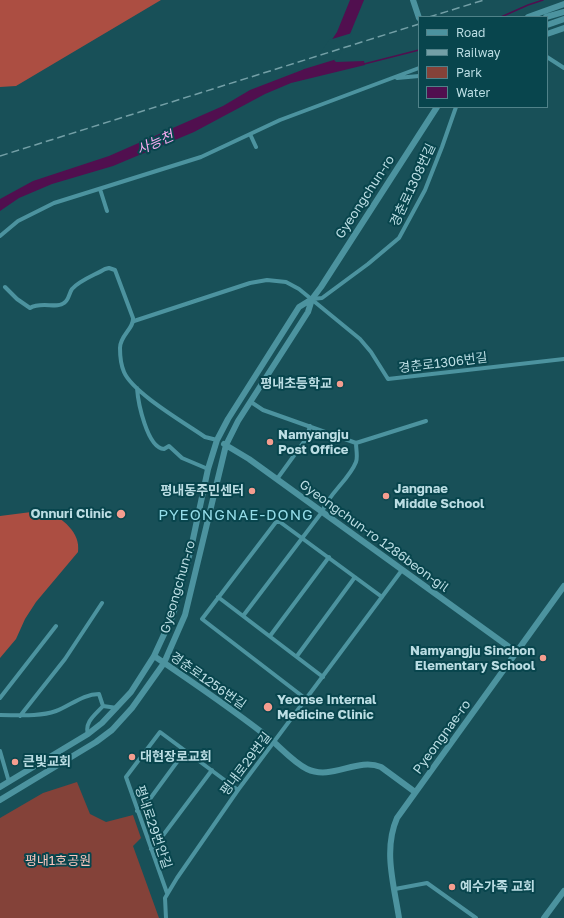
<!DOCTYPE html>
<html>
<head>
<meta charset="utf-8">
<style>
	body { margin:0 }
	#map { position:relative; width:564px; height:918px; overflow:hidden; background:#185058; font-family:"Golos Text",sans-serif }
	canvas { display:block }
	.legend { position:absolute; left:418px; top:16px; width:130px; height:92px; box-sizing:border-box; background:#08454d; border:1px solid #508289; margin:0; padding:5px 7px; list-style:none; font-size:12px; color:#bbdde3 }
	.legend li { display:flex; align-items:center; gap:8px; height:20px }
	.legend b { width:20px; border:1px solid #508289 }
</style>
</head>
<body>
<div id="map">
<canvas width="564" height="918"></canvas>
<ul class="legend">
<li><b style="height:5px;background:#4c939f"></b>Road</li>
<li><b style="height:5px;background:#739fa6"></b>Railway</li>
<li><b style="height:11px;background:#844239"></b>Park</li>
<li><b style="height:11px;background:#510f4f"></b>Water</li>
</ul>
</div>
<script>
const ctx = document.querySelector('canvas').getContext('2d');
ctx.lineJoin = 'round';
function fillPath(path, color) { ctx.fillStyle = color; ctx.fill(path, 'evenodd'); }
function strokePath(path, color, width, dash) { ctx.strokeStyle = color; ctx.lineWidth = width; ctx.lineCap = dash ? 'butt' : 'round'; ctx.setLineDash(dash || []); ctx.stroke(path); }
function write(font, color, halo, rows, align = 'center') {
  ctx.font = font + ' "Golos Text","Noto Sans KR",sans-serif'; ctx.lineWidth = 4; ctx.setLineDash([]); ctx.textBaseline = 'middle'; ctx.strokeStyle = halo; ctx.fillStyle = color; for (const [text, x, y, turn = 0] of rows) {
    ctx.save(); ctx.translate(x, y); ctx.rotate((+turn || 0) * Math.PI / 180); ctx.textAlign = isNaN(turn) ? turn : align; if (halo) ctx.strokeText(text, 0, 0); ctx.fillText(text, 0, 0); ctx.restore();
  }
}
fillPath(new Path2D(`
	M 77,782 L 90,814 L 106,822 L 133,815 L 141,838 L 133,846 L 159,918 L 0,918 L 0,818 L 43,793 Z`), '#844239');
fillPath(new Path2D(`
	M 0,0 L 161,0 L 16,86 L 0,87 Z
	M 47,510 C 62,519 81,532 78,552 L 36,602 L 25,619 L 16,639 L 0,658 L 0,516 Z`), '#ac4e42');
fillPath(new Path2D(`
	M 350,0 L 364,0 L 350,34 L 334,60 L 336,62 L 364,61 L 365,65 L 291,83 L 265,94 L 194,132 L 113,166 L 52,184 L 19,198 L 0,211 L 0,199 L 33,181 L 109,156 L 223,106 L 250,90 L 302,70 L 321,56 L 337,32 Z`), '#510f4f');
fillPath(new Path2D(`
	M 352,33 L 337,59 L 278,77 L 301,69 L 319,55 L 329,40 Z`), '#185058');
strokePath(new Path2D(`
	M 501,17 L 528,5 L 543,0
	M 364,64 L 419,50`), '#510f4f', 1.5);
strokePath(new Path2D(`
	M 547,57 L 564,68
	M 397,78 L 419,76
	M 250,134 L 256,147
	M 100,189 L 107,211
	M 0,236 L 18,221 L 54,203 L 201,157 L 280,120 L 419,68
	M 5,287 L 17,299 L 30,308 C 41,301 57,309 64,303 C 69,300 69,293 72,289 C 80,280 95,275 105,269 L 109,268 L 115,270 L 133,318 C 134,329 120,335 120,348 C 120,355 121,365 124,372 C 133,393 185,423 205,437 L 217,440
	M 312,299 L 322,298 L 368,264 L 399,238 L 425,190 L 442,147 L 456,107
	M 134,321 L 250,283 L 267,280 L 286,282 L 299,289 L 360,339 L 371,352 L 388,379 L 564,359
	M 137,388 C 138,402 147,448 164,449 L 169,446 L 182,458 L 208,469
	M 251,402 L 263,410 L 356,443 L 426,421
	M 277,479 L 306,439 L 310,426
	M 218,597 L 243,616
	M 270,636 L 329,557
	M 297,656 L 355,577
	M 323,677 L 243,616 L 322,512 C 329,493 349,480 356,462 C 358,457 356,449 356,443
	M 0,698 L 56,626
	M 306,699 L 202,619 L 276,522 L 280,522 L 382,597
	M 103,706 L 117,708
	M 0,715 C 18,715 39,717 56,711 C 70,706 83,694 99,694 L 103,706
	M 20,716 L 65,659 L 102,603
	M 88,734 C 84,722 96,714 103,706
	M 0,751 L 9,782
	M 137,811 L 144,807 L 185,751
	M 151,849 L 155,846 L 212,770
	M 395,889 L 427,883 L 476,918
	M 167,893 L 126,777 L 160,732 L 238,790
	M 166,918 L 165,898 L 177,878 L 238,790 L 402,570`), '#4c939f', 4);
strokePath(new Path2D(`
	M 413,0 L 419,18
	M 528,17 L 564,4
	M 546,17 L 564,12
	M 547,25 L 564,19
	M 547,34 L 564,28
	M 224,444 L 249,459 L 516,652
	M 154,656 C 191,681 229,707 264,734 C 279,745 291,761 307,769 C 332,781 357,757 381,767 L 415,792
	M 0,787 L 88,734 L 102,723 L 131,692 L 154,656 L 173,615 L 190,553 L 208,469 L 217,440 L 228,419 L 299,307 L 312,299 L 321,287 L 437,107
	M 0,800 L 96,742 L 112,730 L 132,708 L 164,663 L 185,615 L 226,445 L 238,421 L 308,312 L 312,299
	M 399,918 C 394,885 383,850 397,818 L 564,586
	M 544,918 L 564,891`), '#4c939f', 6);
strokePath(new Path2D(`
	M 429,17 L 484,0
	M 0,156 L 419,24`), '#739fa6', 1.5, [8, 4]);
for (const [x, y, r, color] of [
	[340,384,4,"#f59d8f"],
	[270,442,4,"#f59d8f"],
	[252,491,4,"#f59d8f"],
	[386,496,4,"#f59d8f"],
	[121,514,5,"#f59d8f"],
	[543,658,4,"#f59d8f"],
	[268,707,5,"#f59d8f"],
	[132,757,4,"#f59d8f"],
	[15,762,4,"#f59d8f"],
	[452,887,4,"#f59d8f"]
]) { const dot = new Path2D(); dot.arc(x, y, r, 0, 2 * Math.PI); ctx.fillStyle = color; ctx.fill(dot); strokePath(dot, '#08454d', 1.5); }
write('13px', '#bbdde3', '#08454d', [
	["경춘로1308번길",413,185,-65],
	["Gyeongchun-ro",365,197,-57],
	["경춘로1306번길",443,363,-7],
	["Gyeongchun-ro 1286beon-gil",374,536,36],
	["Gyeongchun-ro",178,587,-74],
	["경춘로1256번길",208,681,35],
	["Pyeongnae-ro",442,737,-54],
	["평내로29번길",246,764,-53],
	["평내로29번안길",153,827,71]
]);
write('bold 13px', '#bbdde3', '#08454d', [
	["평내초등학교",332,384,"right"],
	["Namyangju",278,435],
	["Post Office",278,450],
	["Jangnae",394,489],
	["Middle School",394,504],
	["평내동주민센터",244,491,"right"],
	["Onnuri Clinic",112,514,"right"],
	["Namyangju Sinchon",535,651,"right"],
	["Elementary School",535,666,"right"],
	["Yeonse Internal",277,700],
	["Medicine Clinic",277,715],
	["대현장로교회",140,757],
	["큰빛교회",23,762],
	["예수가족 교회",460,887]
], 'left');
write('13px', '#fcc7be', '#08454d', [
	["평내1호공원",58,861]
]);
write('italic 14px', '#f5aaef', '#08454d', [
	["사능천",155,143,-24]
]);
ctx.letterSpacing = '1px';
write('15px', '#95dde9', '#08454d', [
	["PYEONGNAE-DONG",236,515]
]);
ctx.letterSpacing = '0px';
</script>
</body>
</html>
